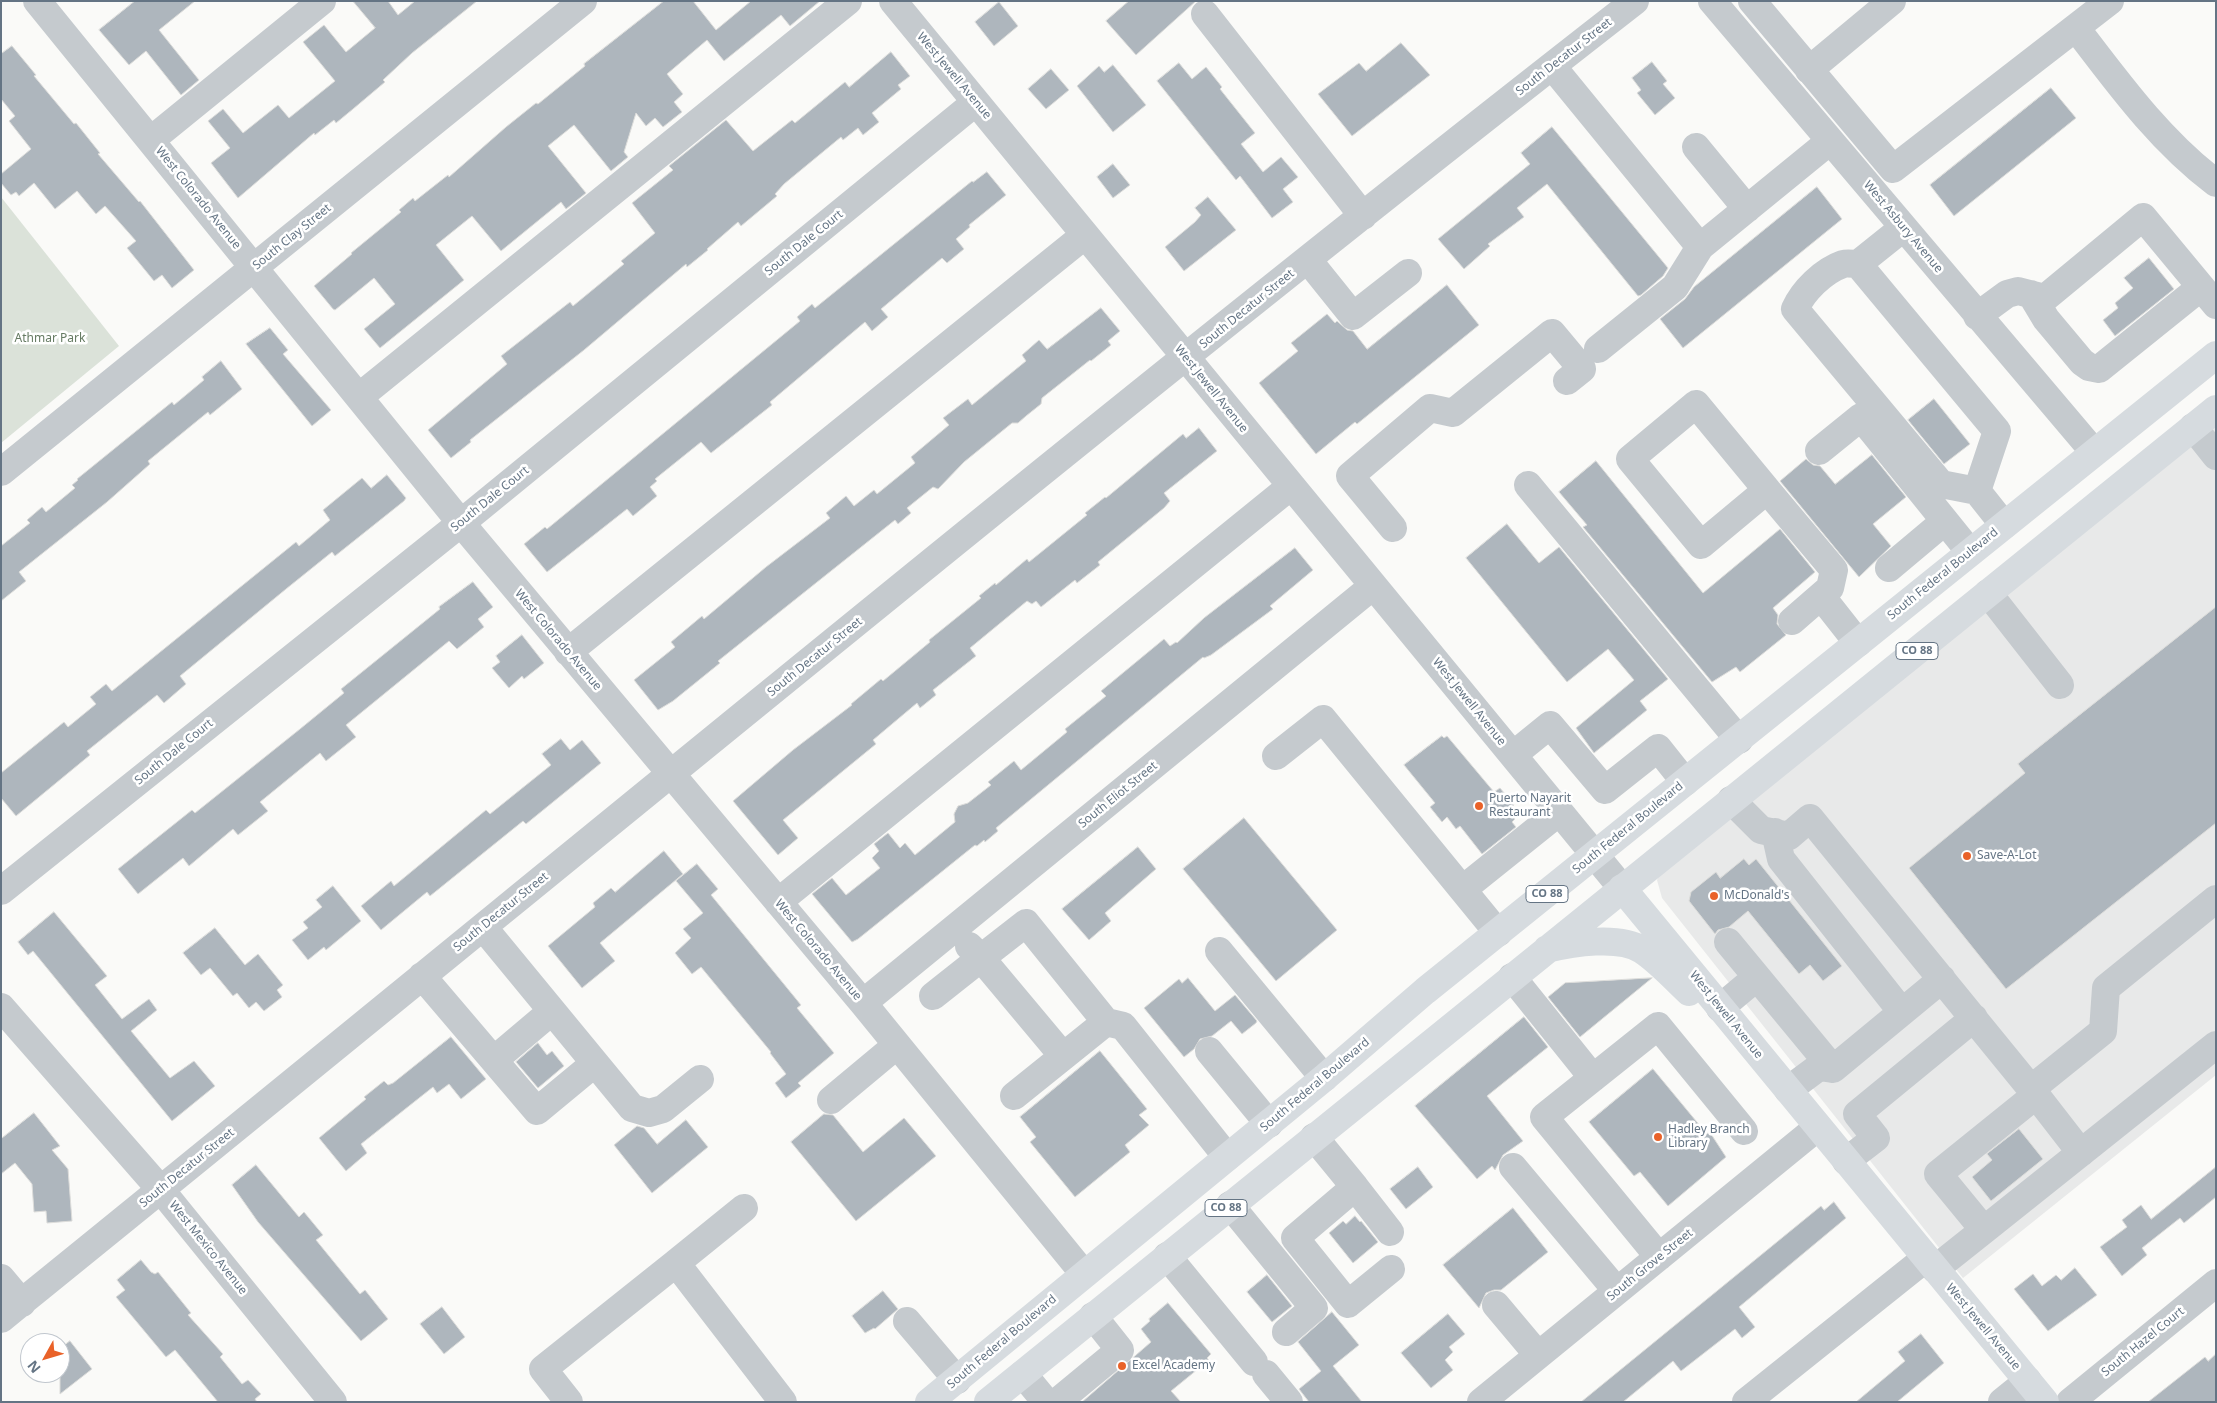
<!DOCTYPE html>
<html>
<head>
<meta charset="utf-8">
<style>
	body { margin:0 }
	#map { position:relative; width:2217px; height:1403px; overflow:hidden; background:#fafaf8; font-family:"Noto Sans",sans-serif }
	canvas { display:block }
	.frame { position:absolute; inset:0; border:2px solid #647484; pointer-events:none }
	.north { position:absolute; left:20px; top:1333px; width:50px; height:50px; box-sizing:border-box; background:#fff; border:1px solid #c1c7ce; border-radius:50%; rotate:231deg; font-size:14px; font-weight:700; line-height:20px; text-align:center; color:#647484 }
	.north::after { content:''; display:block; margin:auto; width:18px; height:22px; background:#e96229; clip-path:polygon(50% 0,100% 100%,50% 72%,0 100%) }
</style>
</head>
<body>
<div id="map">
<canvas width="2217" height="1403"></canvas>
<div class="frame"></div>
<div class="north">N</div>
</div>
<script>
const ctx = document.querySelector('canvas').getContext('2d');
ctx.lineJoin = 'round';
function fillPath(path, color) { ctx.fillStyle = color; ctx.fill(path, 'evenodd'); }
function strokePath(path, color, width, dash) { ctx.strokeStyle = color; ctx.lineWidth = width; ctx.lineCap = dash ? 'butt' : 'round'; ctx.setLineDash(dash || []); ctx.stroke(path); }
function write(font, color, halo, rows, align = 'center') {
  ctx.font = font + ' "Noto Sans",sans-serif'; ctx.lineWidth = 5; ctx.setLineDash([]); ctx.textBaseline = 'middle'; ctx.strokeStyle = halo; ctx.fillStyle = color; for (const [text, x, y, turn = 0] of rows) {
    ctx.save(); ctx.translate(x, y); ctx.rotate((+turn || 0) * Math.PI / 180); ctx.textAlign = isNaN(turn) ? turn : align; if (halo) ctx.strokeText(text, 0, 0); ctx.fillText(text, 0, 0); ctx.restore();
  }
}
fillPath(new Path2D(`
	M 2216,421 L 2216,1075 L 1963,1278 L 1662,898 L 1657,880 L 1665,864 Z`), '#e8e9e9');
fillPath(new Path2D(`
	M 1,197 L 119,346 L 1,443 Z`), '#dbe2d9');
const building = new Path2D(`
	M 135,1 L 195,1 L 159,30 L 199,80 L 181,95 L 146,51 L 129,65 L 99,30 Z
	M 353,1 L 388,1 L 398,15 L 415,1 L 477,1 L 412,53 L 383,80 L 385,82 L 353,109 L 336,123 L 334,120 L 315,135 L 314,133 L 238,198 L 211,163 L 230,148 L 208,121 L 223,109 L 243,133 L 278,105 L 289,118 L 335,81 L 303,42 L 324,25 L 346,52 L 375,28 Z
	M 664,1 L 693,1 L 716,30 L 751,1 L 820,1 L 790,26 L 781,15 L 724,61 L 707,40 L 667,74 L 683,94 L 674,102 L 682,112 L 663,127 L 655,118 L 646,126 L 636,113 L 624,152 L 628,157 L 611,171 L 574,125 L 548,146 L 586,193 L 566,209 L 561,202 L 501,251 L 472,216 L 436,245 L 464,280 L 380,348 L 364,329 L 395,304 L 374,278 L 335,310 L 333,309 L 314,286 L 352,254 L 351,253 L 401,212 L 399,210 L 413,198 L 415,201 L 448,175 L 449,177 L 506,127 L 536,103 L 538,104 L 585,66 L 584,64 Z
	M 1129,1 L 1196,1 L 1136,55 L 1106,21 Z
	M 999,2 L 1018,26 L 994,46 L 975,22 Z
	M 1401,43 L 1430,75 L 1352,136 L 1318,94 L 1359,63 L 1366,71 Z
	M 12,46 L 36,75 L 34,76 L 74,124 L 76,123 L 100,153 L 98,154 L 139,202 L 140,201 L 194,270 L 172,288 L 162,275 L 154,281 L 127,248 L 136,241 L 105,206 L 96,214 L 77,191 L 55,209 L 34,183 L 19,196 L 16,192 L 11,195 L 1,183 L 1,174 L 31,149 L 9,121 L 15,116 L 1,99 L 1,54 Z
	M 891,52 L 910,76 L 898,85 L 901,89 L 872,113 L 879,122 L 863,135 L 858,128 L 843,140 L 841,137 L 784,184 L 775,194 L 777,196 L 741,226 L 738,222 L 707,249 L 708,250 L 687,267 L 686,264 L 584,350 L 470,440 L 471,442 L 451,458 L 428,430 L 507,364 L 501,356 L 570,302 L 573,306 L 624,264 L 621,261 L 655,233 L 632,203 L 673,170 L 669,166 L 726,120 L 753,151 L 792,120 L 795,123 L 845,82 L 849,87 Z
	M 1652,62 L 1667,81 L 1663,84 L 1675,98 L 1655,115 L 1637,93 L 1641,90 L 1632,78 Z
	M 1179,63 L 1192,79 L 1206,67 L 1222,87 L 1220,89 L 1255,133 L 1241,144 L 1263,172 L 1281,157 L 1298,177 L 1283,189 L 1293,202 L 1272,218 L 1240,176 L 1236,180 L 1157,81 Z
	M 1113,65 L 1146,105 L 1113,132 L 1077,86 L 1099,66 L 1104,72 Z
	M 1051,69 L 1069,90 L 1046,109 L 1028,89 Z
	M 2051,88 L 2076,118 L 1954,216 L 1930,185 Z
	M 1552,127 L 1668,268 L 1663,276 L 1641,295 L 1638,296 L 1547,184 L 1517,208 L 1524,217 L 1488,244 L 1490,246 L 1464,269 L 1438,239 L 1530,164 L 1521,153 Z
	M 1113,164 L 1130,185 L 1113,198 L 1097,177 Z
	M 987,172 L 1006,195 L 969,225 L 970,227 L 956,239 L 964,249 L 947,263 L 942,258 L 881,309 L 888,317 L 872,331 L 865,322 L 770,402 L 772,405 L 711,453 L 701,442 L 655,479 L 657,481 L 650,487 L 657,496 L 633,516 L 627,509 L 547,572 L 524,544 L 545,527 L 547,529 L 800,321 L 797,317 L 812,304 L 815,308 L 972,181 L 973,182 Z
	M 1817,187 L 1842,219 L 1683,348 L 1660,319 L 1685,299 L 1694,287 Z
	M 1208,197 L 1236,230 L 1184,271 L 1165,247 L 1195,222 L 1201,215 L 1195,208 Z
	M 2149,258 L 2174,289 L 2115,336 L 2103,320 L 2118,308 L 2115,303 L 2133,288 L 2124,278 Z
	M 1447,285 L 1479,325 L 1357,424 L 1355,422 L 1316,454 L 1259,383 L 1298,351 L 1291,343 L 1327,314 L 1335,323 L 1337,321 L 1347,330 L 1353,331 L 1367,349 Z
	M 1101,308 L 1120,331 L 1108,341 L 1111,345 L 1091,361 L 1090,360 L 1042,398 L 1041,404 L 1026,416 L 1018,423 L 1012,423 L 964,462 L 938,489 L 933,487 L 907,508 L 911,513 L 898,524 L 895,520 L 718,661 L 720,663 L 673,701 L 658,710 L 634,680 L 675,647 L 671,642 L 702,616 L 704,619 L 766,567 L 830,518 L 826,513 L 846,496 L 854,506 L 874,490 L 877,494 L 915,463 L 911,457 L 949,425 L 943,418 L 968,399 L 972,405 L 1026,361 L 1022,355 L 1039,340 L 1047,349 Z
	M 270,328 L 288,350 L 283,354 L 331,410 L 312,426 L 246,344 Z
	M 221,361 L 242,389 L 210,415 L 208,412 L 148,461 L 150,464 L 107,502 L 19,572 L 26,581 L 1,601 L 1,546 L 30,523 L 27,520 L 42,507 L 46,512 L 75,488 L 72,485 L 78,480 L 77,479 L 172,402 L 174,405 L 204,380 L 202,377 Z
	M 1934,399 L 1970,444 L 1944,464 L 1908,420 Z
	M 1199,428 L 1217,451 L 1164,493 L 1170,501 L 1164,508 L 1098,562 L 1100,565 L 1077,583 L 1075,580 L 1041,607 L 1036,601 L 1032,604 L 1027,601 L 970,648 L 976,656 L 933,690 L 936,695 L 920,708 L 917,703 L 873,740 L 876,744 L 783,820 L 798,838 L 778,855 L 733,801 L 793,750 L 852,705 L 851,704 L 881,679 L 883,681 L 930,642 L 929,640 L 981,598 L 979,596 L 995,583 L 996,585 L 1027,559 L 1029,562 L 1087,515 L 1085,513 L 1105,497 L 1106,498 L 1183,434 L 1186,438 Z
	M 1872,455 L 1906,497 L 1873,524 L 1891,546 L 1859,577 L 1780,481 L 1806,459 L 1813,465 L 1820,466 L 1835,484 Z
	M 1596,461 L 1703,593 L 1780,529 L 1815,572 L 1773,608 L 1778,615 L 1777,624 L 1786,635 L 1740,672 L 1736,667 L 1712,682 L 1583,527 L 1587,525 L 1559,492 Z
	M 387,475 L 406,498 L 404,501 L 335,556 L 332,552 L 286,589 L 180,676 L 186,684 L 164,703 L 157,695 L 87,751 L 90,755 L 16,816 L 1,798 L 1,773 L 64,722 L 68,727 L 96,704 L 90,697 L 106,684 L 112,691 L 296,542 L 299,546 L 330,520 L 323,510 L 362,478 L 371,488 Z
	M 1507,524 L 1539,563 L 1559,547 L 1668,679 L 1640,701 L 1647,710 L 1594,753 L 1576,728 L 1634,680 L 1608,649 L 1567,682 L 1466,558 Z
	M 1295,548 L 1313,570 L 1270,606 L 1273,609 L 1211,655 L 1204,658 L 1203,657 L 996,828 L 998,831 L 985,842 L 984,840 L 977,846 L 975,845 L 858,939 L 852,942 L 812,894 L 832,878 L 846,895 L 880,868 L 872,858 L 879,851 L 874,844 L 888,833 L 900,848 L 905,843 L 915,855 L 955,822 L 954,814 L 958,806 L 968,803 L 991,785 L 988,782 L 1014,761 L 1021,770 L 1067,732 L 1065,729 L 1106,696 L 1101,691 L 1164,639 L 1170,646 L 1176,642 L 1177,643 L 1204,618 Z
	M 473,582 L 493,607 L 478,619 L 484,627 L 457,649 L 449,641 L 346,725 L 356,737 L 326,761 L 320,753 L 260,802 L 268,811 L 238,835 L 233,829 L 189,866 L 183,858 L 138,894 L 118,869 L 192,810 L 195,813 L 300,729 L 344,693 L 341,689 L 440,609 L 439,607 Z
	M 2216,607 L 2216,823 L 2006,989 L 1909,868 L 2025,773 L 2018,764 Z
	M 522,635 L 544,663 L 524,679 L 522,676 L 509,688 L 492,668 L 500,662 L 496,656 Z
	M 1442,736 L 1444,738 L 1447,736 L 1494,792 L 1500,788 L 1514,805 L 1508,810 L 1515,819 L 1512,822 L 1516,827 L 1482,854 L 1460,826 L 1456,829 L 1447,817 L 1442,822 L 1430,807 L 1435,803 L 1404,765 Z
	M 561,739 L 570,750 L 582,740 L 601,763 L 526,824 L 523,821 L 430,896 L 427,892 L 381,930 L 361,906 L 391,881 L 394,886 L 486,810 L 490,814 L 551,765 L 542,754 Z
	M 1244,818 L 1337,930 L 1276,981 L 1183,869 Z
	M 1138,847 L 1156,869 L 1105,913 L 1111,921 L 1089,940 L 1062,909 Z
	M 664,851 L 683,874 L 600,943 L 615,961 L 582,988 L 548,946 L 595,907 L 593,903 L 611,888 L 615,892 Z
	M 1744,859 L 1749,865 L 1756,859 L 1842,966 L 1823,981 L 1810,965 L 1799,974 L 1748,911 L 1729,927 L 1718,930 L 1715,934 L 1689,901 L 1691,892 L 1716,872 L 1720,878 Z
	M 697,864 L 718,889 L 711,895 L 801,1005 L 797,1008 L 834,1053 L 798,1083 L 801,1086 L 786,1098 L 775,1083 L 786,1074 L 770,1053 L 771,1052 L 701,967 L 692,974 L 675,953 L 691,938 L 683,929 L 703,913 L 676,881 Z
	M 333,886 L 361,921 L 326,950 L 324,947 L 308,960 L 292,940 L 308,928 L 303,922 L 322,907 L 316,900 Z
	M 54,912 L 107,976 L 95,985 L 122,1019 L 149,999 L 157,1010 L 131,1031 L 170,1078 L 194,1061 L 215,1086 L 172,1121 L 33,951 L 28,955 L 18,942 Z
	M 215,928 L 245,965 L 258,954 L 283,985 L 277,990 L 282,997 L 264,1011 L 256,1002 L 249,1008 L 237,993 L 233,996 L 210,968 L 201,975 L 183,953 Z
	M 1188,978 L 1215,1011 L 1235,995 L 1257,1021 L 1256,1023 L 1242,1034 L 1231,1021 L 1212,1036 L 1200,1039 L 1194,1049 L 1184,1057 L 1144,1008 L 1179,979 L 1182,983 Z
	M 1652,978 L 1580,1037 L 1548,997 L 1565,983 Z
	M 1524,1017 L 1548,1047 L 1487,1096 L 1523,1141 L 1503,1155 L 1495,1170 L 1492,1166 L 1477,1179 L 1415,1106 Z
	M 451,1037 L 486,1079 L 461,1099 L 449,1084 L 437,1093 L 433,1087 L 361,1144 L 367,1153 L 346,1171 L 319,1138 L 366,1099 L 364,1097 L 384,1081 L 388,1085 L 393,1083 Z
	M 538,1043 L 547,1055 L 552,1051 L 564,1066 L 538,1088 L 516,1062 Z
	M 1100,1051 L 1147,1109 L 1139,1115 L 1149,1125 L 1125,1145 L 1130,1152 L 1075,1197 L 1030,1142 L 1036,1137 L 1020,1117 Z
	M 1653,1069 L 1706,1133 L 1711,1134 L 1726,1157 L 1668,1206 L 1640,1172 L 1634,1176 L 1589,1122 Z
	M 34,1113 L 60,1146 L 52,1150 L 68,1169 L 72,1221 L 47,1223 L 46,1211 L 34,1212 L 32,1184 L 15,1163 L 1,1174 L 1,1139 Z
	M 824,1114 L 833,1115 L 863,1152 L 904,1118 L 936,1156 L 856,1221 L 791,1142 Z
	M 686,1120 L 708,1147 L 652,1193 L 614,1145 L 637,1126 L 644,1128 L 657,1144 Z
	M 2019,1129 L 2043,1159 L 1991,1201 L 1972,1177 L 1992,1160 L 1987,1154 Z
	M 256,1165 L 299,1217 L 304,1212 L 323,1235 L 316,1240 L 360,1294 L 365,1290 L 388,1319 L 361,1341 L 258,1222 L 232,1185 Z
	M 1418,1167 L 1433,1187 L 1406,1209 L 1390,1189 Z
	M 2216,1167 L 2216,1197 L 2184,1223 L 2180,1218 L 2142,1248 L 2147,1255 L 2122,1276 L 2100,1247 L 2127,1227 L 2122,1220 L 2141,1205 L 2151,1219 Z
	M 1834,1202 L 1846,1218 L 1739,1307 L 1755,1327 L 1742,1338 L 1735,1329 L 1681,1371 L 1673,1361 L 1623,1402 L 1581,1402 L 1821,1206 L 1824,1210 Z
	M 1513,1208 L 1548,1252 L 1501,1290 L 1494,1290 L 1486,1293 L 1479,1308 L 1443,1265 Z
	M 1355,1216 L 1360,1222 L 1361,1221 L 1378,1242 L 1353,1263 L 1329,1233 L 1343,1221 L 1346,1224 Z
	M 141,1260 L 151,1272 L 155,1274 L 158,1272 L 191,1313 L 188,1315 L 223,1354 L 220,1357 L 242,1384 L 248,1380 L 261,1394 L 255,1399 L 257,1402 L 218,1402 L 175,1350 L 166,1357 L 116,1297 L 125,1290 L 117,1280 Z
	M 2075,1268 L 2097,1295 L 2048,1331 L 2014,1289 L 2033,1274 L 2042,1286 L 2056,1275 L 2061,1280 Z
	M 1267,1275 L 1292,1306 L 1272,1322 L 1247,1292 Z
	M 883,1291 L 898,1309 L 875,1329 L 874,1328 L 865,1333 L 852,1316 Z
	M 1168,1303 L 1211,1354 L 1207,1358 L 1209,1360 L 1171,1391 L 1181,1402 L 1082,1402 L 1151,1342 L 1141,1329 L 1150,1321 L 1149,1319 Z
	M 442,1307 L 465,1337 L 444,1354 L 420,1324 Z
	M 1332,1312 L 1359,1345 L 1333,1366 L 1362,1402 L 1309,1402 L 1299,1389 L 1321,1371 L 1298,1342 Z
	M 1448,1314 L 1465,1334 L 1449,1347 L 1453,1352 L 1445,1360 L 1453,1370 L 1431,1388 L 1401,1353 Z
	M 1921,1334 L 1944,1363 L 1897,1402 L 1856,1402 L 1905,1361 L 1898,1352 Z
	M 70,1341 L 92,1369 L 60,1394 L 60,1349 Z
	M 2216,1354 L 2216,1402 L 2148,1402 L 2205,1357 L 2208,1361 Z`);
fillPath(building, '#aeb6bd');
strokePath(building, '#dcdcda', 1);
strokePath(new Path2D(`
	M 37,1 L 461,523 L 863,1003 L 1084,1274
	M 893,1 L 1622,888
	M 1712,1 L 2094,452
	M 1752,1 L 1893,169 L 2110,1
	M 1205,14 L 1363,216
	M 2076,28 C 2118,83 2160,141 2216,183
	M 1552,66 L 1700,247
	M 1809,70 L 1892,1
	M 151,140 L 322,1
	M 1696,147 L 1747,209
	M 1903,228 L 1858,264 L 1997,431 L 1977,491 L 2004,525
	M 1308,260 L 1353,316 L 1408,273
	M 1858,264 C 1854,264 1847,263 1843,264 C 1823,271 1803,291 1795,309 L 1941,484 L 1977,491
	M 2031,294 L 2046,319 L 2082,362 L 2089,367 L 2099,369 L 2201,287
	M 1977,316 L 2007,294 L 2018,291 L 2045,298 L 2143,217 L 2216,305
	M 1598,349 L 1675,287 L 1700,247 L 1830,141
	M 359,397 L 848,1
	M 2193,427 L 2216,456
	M 1819,451 L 1861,417 L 1970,552
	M 1,472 L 583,1
	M 1528,485 L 1739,740
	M 1767,490 L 1696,404 L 1630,459 L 1701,545 L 1767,490 L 1834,570 L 1830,588 L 1792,621
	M 1393,528 L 1350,476 L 1430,408 L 1453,413 L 1552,333 L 1582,369 L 1567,381
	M 1889,568 L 1945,521
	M 1988,593 L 2060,685
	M 1821,596 L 1858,643
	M 568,652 L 1085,235
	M 1513,755 L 1550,725 L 1605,790 L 1658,748 L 1685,782
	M 1276,756 L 1323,719 L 1498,933
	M 1731,800 L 1761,830 L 1789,836 L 1810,818 L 2036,1095 L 1938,1174 L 1984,1230 L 1935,1269
	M 1775,832 L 1781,859 L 1902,1012
	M 1463,889 L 1559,812
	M 1,891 L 461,523 L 976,102
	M 778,902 L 1291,486
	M 483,927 L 632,1108 L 649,1113 L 663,1109 L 700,1079
	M 1728,942 L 1833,1069
	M 1219,951 L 1324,1078
	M 422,976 L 537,1111 L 595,1063
	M 1512,977 L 1593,1078
	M 933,996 L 981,958 L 969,946
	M 863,1003 L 1373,586
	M 1,1007 L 161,1190 L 333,1402
	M 1720,1008 L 1757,977
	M 1209,1051 L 1269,1124
	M 1063,1056 L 981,958 L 1026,923 L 1106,1022
	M 494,1060 L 552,1011
	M 2031,1089 L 2103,1031 L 2106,988 L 2216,899
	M 1788,1090 L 1819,1067 L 1833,1069 L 1942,979
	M 2036,1095 L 2081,1153
	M 1014,1096 L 1106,1022 L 1123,1026 L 1227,1157
	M 831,1100 L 897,1045
	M 1314,1137 L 1355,1187 L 1295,1238 L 1348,1304 L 1391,1269
	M 1846,1161 L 1876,1138 L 1857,1114 L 1974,1018
	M 1513,1167 L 1617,1291
	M 1355,1187 L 1390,1232
	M 1230,1205 L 1314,1308 L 1286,1332
	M 1984,1230 L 2216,1045
	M 1167,1256 L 1254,1362
	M 1659,1257 L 1544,1117 L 1658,1026 L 1744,1131
	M 676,1263 L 744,1208
	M 1,1278 L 22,1303
	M 1496,1305 L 1538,1355
	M 1,1319 C 545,879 1083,431 1635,1
	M 907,1321 L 957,1380
	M 1023,1374 L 1046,1402
	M 1266,1374 L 1289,1402
	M 569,1402 L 543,1369 L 676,1263 L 783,1402
	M 1057,1402 L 1120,1350 L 1093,1316
	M 1481,1402 L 1818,1127
	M 1746,1402 L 1926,1258
	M 2002,1402 L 2028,1381
	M 2070,1402 L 2216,1283`), '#c5cace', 28);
strokePath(new Path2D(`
	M 1622,888 L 2045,1402
	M 1547,949 C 1572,943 1619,935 1642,950 C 1659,961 1674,978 1689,992
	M 929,1402 L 1324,1078 L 1425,991 L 2216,355
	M 988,1402 L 2216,409`), '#d6dbdf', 28);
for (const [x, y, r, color] of [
	[1479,806,5,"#e96229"],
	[1967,856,5,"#e96229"],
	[1714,896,5,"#e96229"],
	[1658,1137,5,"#e96229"],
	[1122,1366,5,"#e96229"]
]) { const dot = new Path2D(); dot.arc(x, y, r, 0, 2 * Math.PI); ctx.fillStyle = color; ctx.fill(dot); strokePath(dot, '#fff', 2); }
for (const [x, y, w] of [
	[1917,651,42],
	[1547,894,42],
	[1226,1208,42]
]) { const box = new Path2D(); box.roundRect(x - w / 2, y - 8.5, w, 17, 4); ctx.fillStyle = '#fff'; ctx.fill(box); strokePath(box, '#647484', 1); }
write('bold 11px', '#647484', null, [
	["CO 88",1917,651],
	["CO 88",1547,894],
	["CO 88",1226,1208]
]);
write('12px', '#647484', '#fff', [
	["South Decatur Street",1564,57,-38],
	["West Jewell Avenue",954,76,50],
	["West Colorado Avenue",198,198,51],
	["West Asbury Avenue",1903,227,50],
	["South Clay Street",292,237,-39],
	["South Dale Court",804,243,-39],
	["South Decatur Street",1247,309,-39],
	["West Jewell Avenue",1211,389,51],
	["South Dale Court",490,499,-39],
	["South Federal Boulevard",1943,574,-39],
	["West Colorado Avenue",558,640,50],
	["South Decatur Street",815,657,-39],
	["West Jewell Avenue",1469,702,51],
	["South Dale Court",174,752,-39],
	["South Eliot Street",1118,795,-39],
	["South Federal Boulevard",1628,828,-39],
	["South Decatur Street",501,912,-39],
	["West Colorado Avenue",818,950,50],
	["West Jewell Avenue",1726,1015,51],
	["South Federal Boulevard",1315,1085,-40],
	["South Decatur Street",187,1168,-39],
	["West Mexico Avenue",208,1248,51],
	["South Grove Street",1650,1265,-39],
	["West Jewell Avenue",1983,1327,50],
	["South Federal Boulevard",1002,1342,-40],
	["South Hazel Court",2143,1342,-39]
]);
write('12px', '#667b63', '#fff', [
	["Athmar Park",50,339]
]);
write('12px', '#647484', '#fff', [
	["Puerto Nayarit",1489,799],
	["Restaurant",1489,813],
	["Save-A-Lot",1977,856],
	["McDonald's",1724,896],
	["Hadley Branch",1668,1130],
	["Library",1668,1144],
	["Excel Academy",1132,1366]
], 'left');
</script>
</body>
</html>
